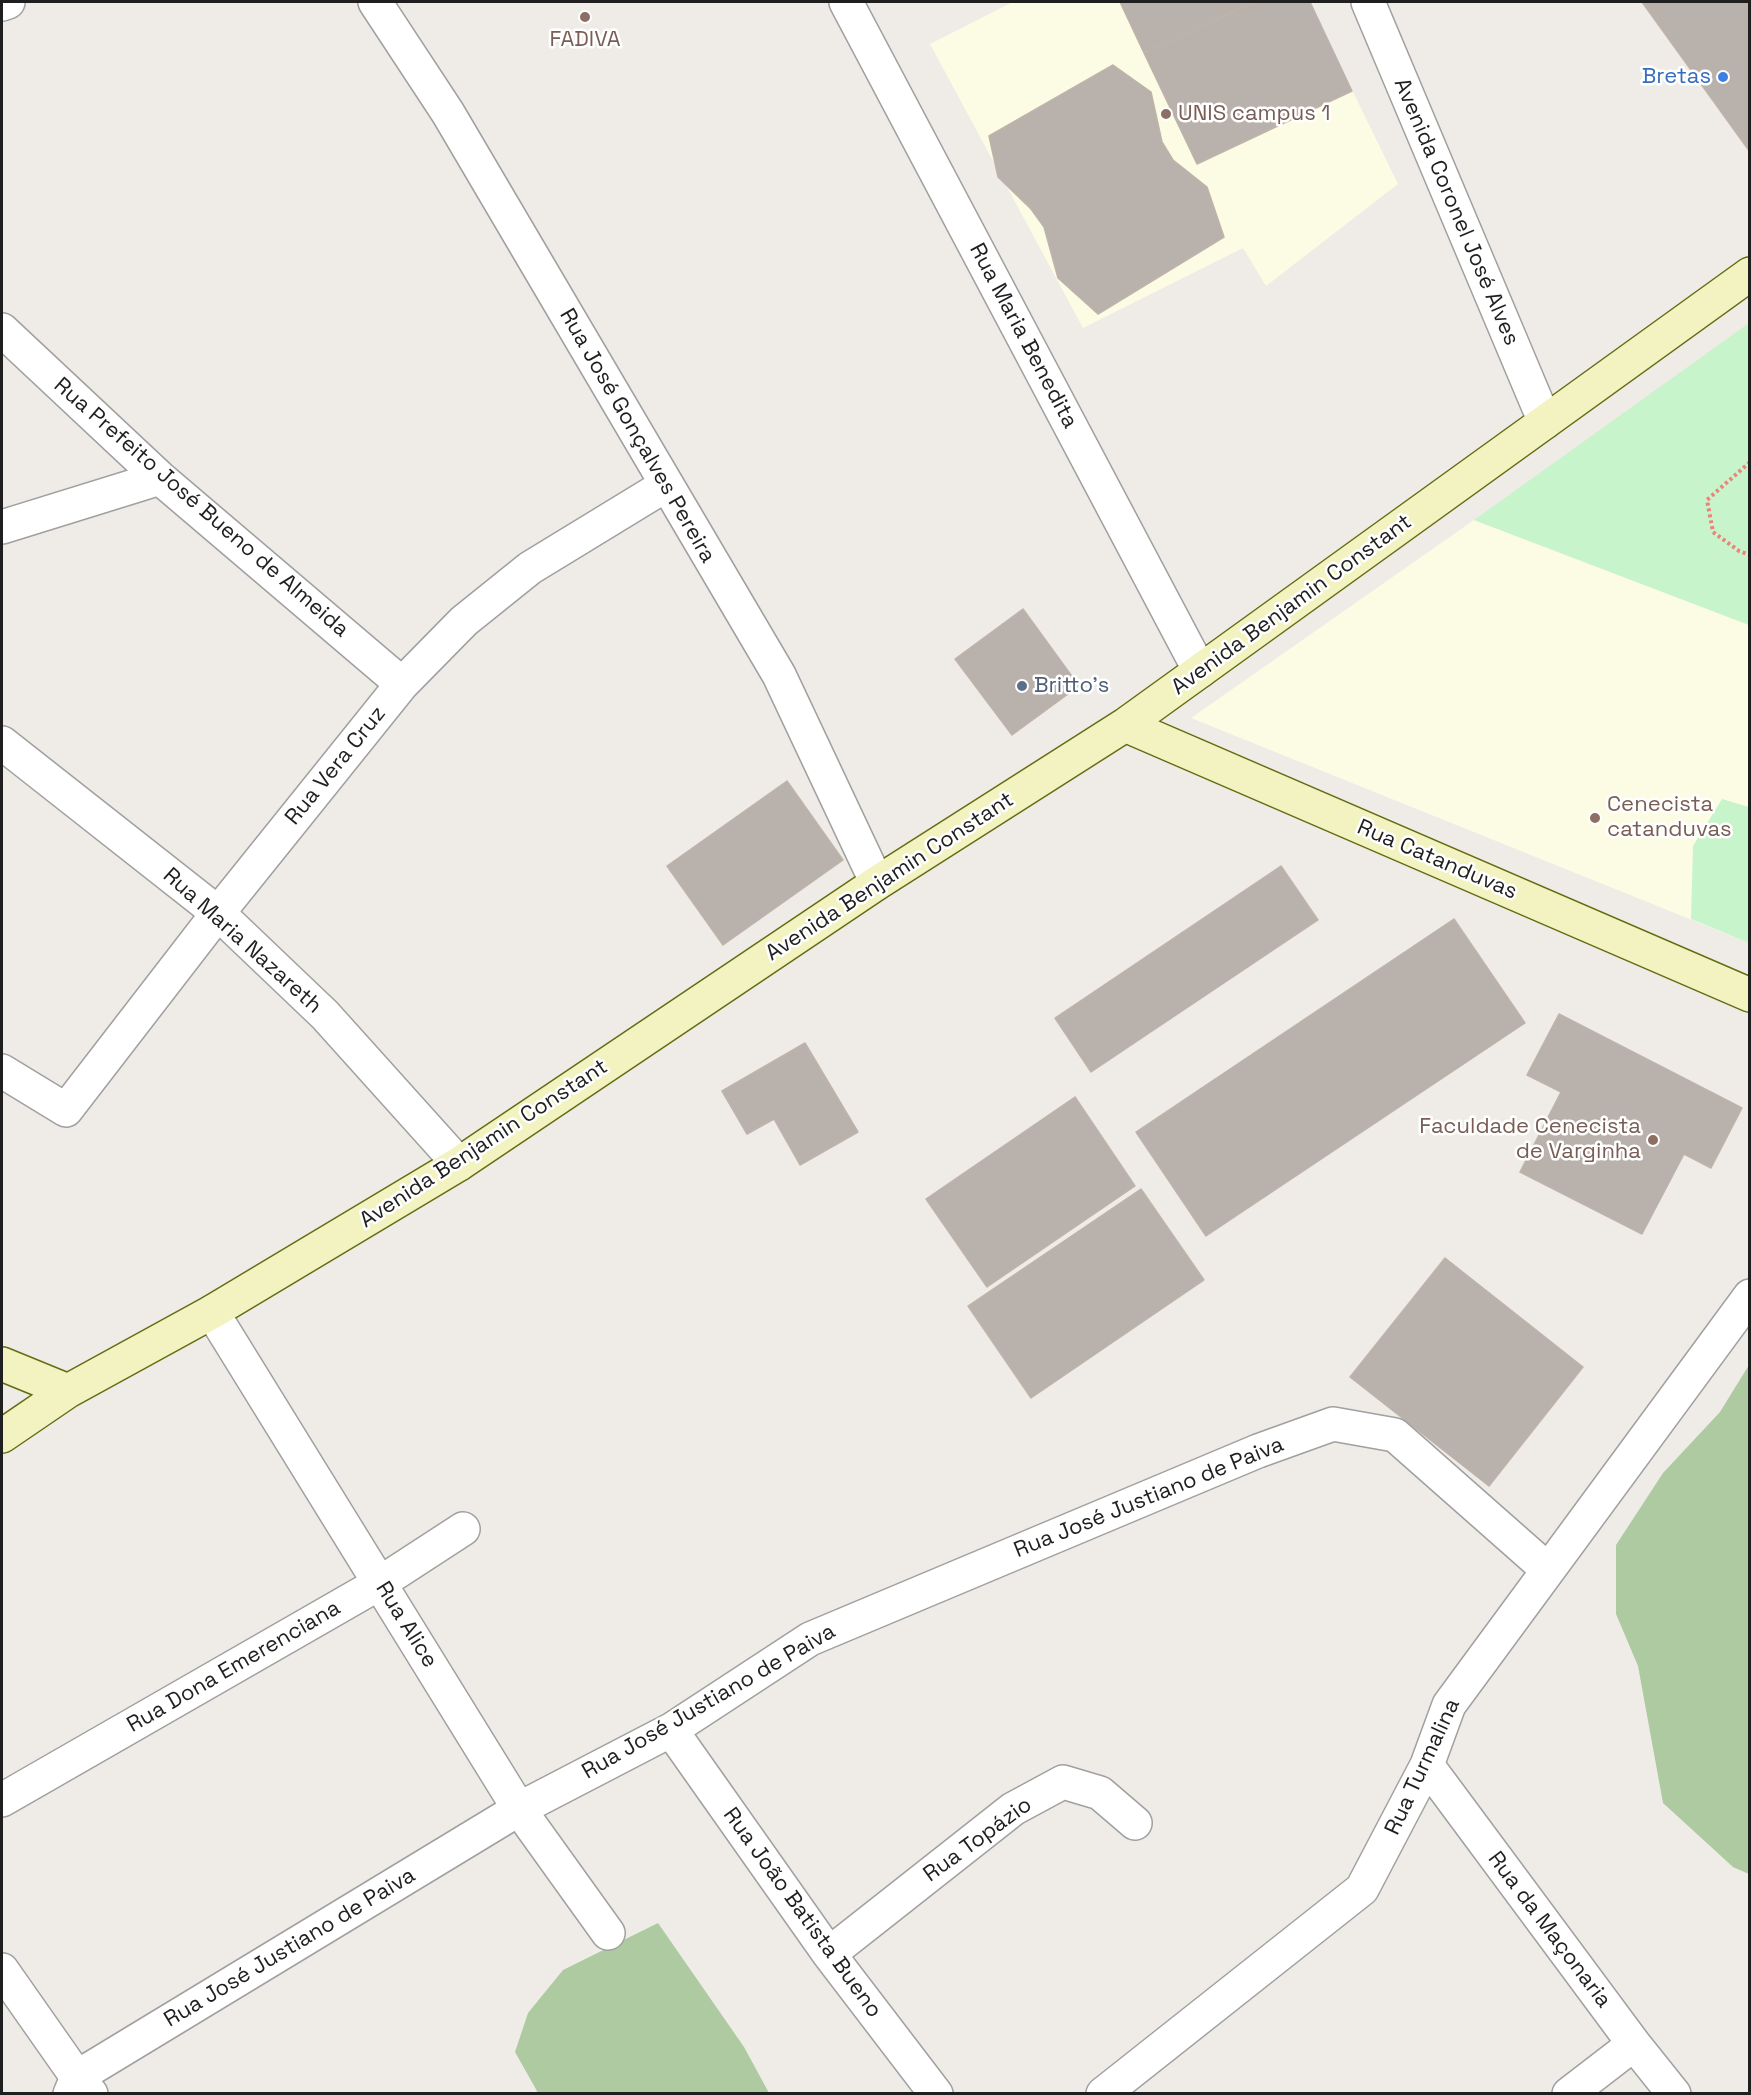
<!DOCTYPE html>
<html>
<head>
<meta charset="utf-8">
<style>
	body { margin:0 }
	#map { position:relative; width:1751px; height:2095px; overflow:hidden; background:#efece7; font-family:"Space Grotesk",sans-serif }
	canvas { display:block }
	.frame { position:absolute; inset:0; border:3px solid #1f1f1f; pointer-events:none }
</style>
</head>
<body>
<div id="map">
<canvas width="1751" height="2095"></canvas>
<div class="frame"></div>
</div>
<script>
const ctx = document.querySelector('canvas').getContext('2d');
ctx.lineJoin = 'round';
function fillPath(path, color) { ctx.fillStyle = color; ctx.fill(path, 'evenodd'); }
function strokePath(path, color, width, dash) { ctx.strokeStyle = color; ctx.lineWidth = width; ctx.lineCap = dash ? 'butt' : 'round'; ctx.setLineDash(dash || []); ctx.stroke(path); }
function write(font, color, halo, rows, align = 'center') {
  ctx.font = font + ' "Space Grotesk",sans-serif'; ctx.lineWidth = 5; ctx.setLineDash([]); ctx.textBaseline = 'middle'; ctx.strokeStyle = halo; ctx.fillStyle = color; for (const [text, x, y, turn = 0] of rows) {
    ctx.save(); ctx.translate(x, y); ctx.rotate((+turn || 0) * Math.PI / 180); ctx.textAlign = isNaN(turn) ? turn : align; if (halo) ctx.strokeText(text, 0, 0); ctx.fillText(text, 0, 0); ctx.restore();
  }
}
fillPath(new Path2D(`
	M 1013,2 L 1309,2 L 1398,184 L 1266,286 L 1243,248 L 1083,328 L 930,44 Z
	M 1474,520 L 1749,625 L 1749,943 L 1191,718 Z`), '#fcfbe3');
fillPath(new Path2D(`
	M 1749,1365 L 1749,1874 L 1733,1867 L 1663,1803 L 1638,1666 L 1616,1614 L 1616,1545 L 1663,1473 L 1720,1412 Z
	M 658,1923 L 744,2047 L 769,2093 L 536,2093 L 537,2091 L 515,2052 L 528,2013 L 563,1970 Z`), '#adcaa0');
fillPath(new Path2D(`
	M 1749,323 L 1749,625 L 1474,520 Z
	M 1722,799 L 1749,807 L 1749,943 L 1691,919 L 1693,846 Z`), '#c8f4cb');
const building = new Path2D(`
	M 1120,2 L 1254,2 L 1144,53 Z
	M 1254,2 L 1310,2 L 1352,91 L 1197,164 L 1144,53 Z
	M 1642,2 L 1750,2 L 1750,152 Z
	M 1113,65 L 1151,92 L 1162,142 L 1173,160 L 1207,187 L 1224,237 L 1098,314 L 1058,278 L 1044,227 L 1031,209 L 998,177 L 989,136 Z
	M 1023,609 L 1079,686 L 1012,735 L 955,659 Z
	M 787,781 L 843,860 L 723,945 L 667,866 Z
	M 1281,866 L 1318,920 L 1091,1072 L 1055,1018 Z
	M 1454,919 L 1525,1023 L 1206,1236 L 1136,1132 Z
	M 1559,1014 L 1742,1108 L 1711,1168 L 1684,1154 L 1642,1234 L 1520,1172 L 1561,1092 L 1527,1075 Z
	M 805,1043 L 858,1132 L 800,1165 L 774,1119 L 747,1134 L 722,1091 Z
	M 1075,1097 L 1135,1186 L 987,1287 L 926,1199 Z
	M 1141,1189 L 1204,1280 L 1031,1398 L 968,1306 Z
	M 1445,1258 L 1583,1367 L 1489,1486 L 1350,1377 Z`);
fillPath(building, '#b8b1ac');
strokePath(building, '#bfb3aa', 1.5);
const street = new Path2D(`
	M 375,2 L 448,113 L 779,675 L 877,883
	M 846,2 L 1200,671
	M 1368,2 L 1545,422
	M 2,4 L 8,2
	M 2,330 L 160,478 L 402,684
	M 2,527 L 160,478
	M 2,743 L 218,913 L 325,1015 L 459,1164
	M 2,1071 L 66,1110 L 218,913 L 402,684 L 464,621 L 530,568 L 666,485
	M 212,1312 L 519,1809 L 608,1933
	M 671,1730 L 829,1954 L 936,2094
	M 1427,1765 L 1634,2044 L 1674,2094
	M 2,1800 L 380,1583 L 463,1529
	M 829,1954 L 1013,1809 L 1063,1782 L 1100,1793 L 1135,1823
	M 2,1970 L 77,2077 L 91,2094
	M 70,2094 L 77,2077 L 519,1809 L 671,1730 L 810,1639 L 1258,1451 L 1333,1424 L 1395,1435 L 1548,1570
	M 1103,2094 L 1362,1889 L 1427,1765 L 1449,1705 L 1750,1296
	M 1569,2094 L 1634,2044`);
const secondary = new Path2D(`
	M 1125,725 L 1750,995
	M 2,1364 L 68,1391
	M 2,1436 L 68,1391 L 212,1312 L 459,1164 L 877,883 L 1125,725 L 1750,274`);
strokePath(street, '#a0a0a0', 36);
strokePath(secondary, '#646c11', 36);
strokePath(new Path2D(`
	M 1750,462 L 1707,500 L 1713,532 L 1739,551 L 1750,555`), '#eb847b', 4, [3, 3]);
strokePath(street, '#fff', 33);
strokePath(secondary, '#f2f3c0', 33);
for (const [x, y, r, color] of [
	[585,17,6,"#8d6e63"],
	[1723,77,6,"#3f7fe0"],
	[1166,114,6,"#8d6e63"],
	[1022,686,6,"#5c6f8a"],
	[1595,818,6,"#8d6e63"],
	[1653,1140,6,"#8d6e63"]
]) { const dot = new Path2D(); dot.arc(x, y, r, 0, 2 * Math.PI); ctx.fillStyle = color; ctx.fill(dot); strokePath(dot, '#fff', 2); }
write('22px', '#785e54', '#fff', [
	["FADIVA",585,40,"center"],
	["UNIS campus 1",1178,114],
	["Cenecista",1607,805],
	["catanduvas",1607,830],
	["Faculdade Cenecista",1641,1127,"right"],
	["de Varginha",1641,1152,"right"]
], 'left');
write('22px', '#366cbe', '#fff', [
	["Bretas",1711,77]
], 'right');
write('22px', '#1f1f1f', '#fff', [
	["Avenida Coronel José Alves",1456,212,67],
	["Rua Maria Benedita",1023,336,62],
	["Rua José Gonçalves Pereira",637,436,60],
	["Rua Prefeito José Bueno de Almeida",201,508,41],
	["Avenida Benjamin Constant",1292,605,-36],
	["Rua Vera Cruz",336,766,-51],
	["Rua Catanduvas",1437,860,23],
	["Avenida Benjamin Constant",890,877,-33],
	["Rua Maria Nazareth",242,941,42],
	["Avenida Benjamin Constant",484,1144,-33],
	["Rua José Justiano de Paiva",1149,1498,-22],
	["Rua Alice",406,1625,58],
	["Rua Dona Emerenciana",234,1667,-30],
	["Rua José Justiano de Paiva",709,1702,-30],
	["Rua Turmalina",1423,1767,-65],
	["Rua Topázio",978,1840,-36],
	["Rua João Batista Bueno",802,1913,54],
	["Rua da Maçonaria",1549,1930,53],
	["Rua José Justiano de Paiva",290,1948,-31]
]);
write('22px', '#4e5e75', '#fff', [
	["Britto's",1034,686]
], 'left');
</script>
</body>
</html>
